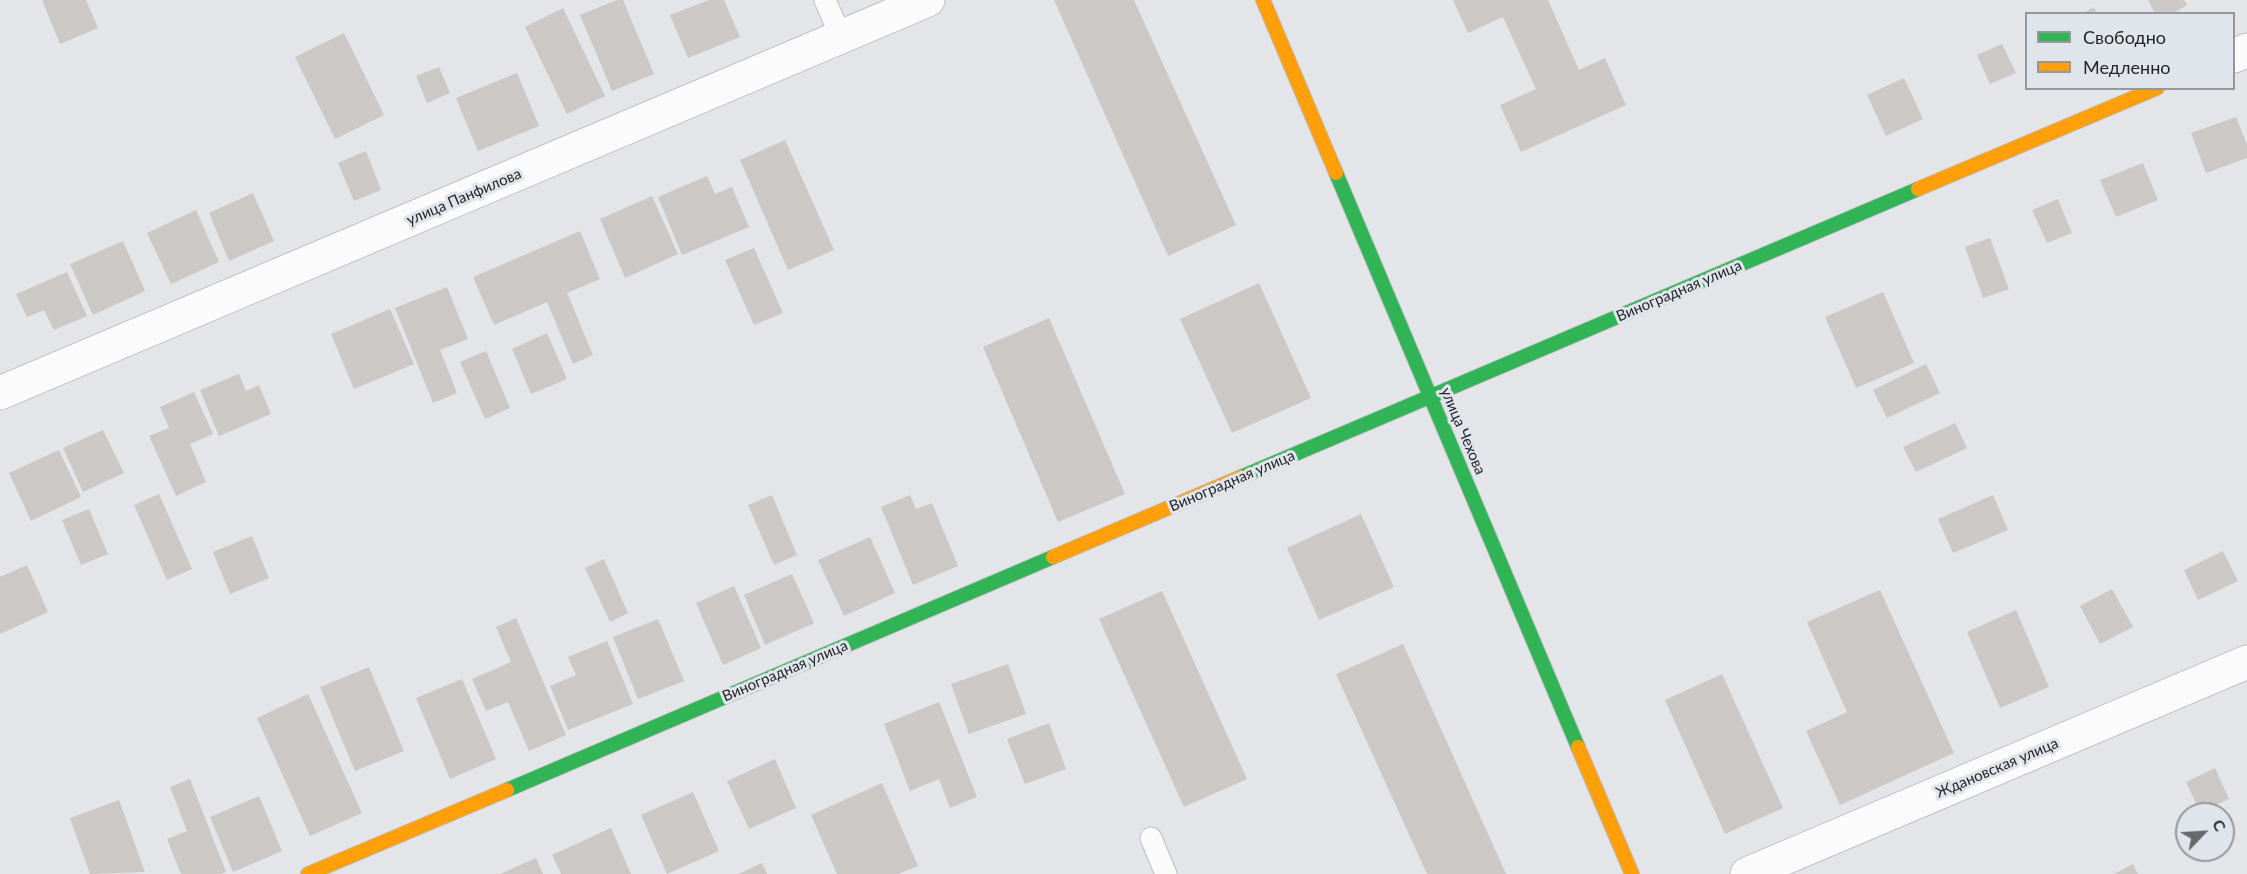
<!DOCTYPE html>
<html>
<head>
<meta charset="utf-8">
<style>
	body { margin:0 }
	#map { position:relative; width:2247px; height:874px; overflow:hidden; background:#e3e5e8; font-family:Lato,sans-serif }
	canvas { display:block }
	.legend { position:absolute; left:2025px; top:12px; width:210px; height:78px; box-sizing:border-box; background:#e0e5eb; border:2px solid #94989d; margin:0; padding:8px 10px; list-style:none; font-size:18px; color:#232527 }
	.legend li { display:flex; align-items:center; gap:12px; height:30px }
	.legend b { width:30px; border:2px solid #94989d }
	.north { position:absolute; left:2175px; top:802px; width:60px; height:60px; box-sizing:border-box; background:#e0e5eb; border:2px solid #94989d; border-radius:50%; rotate:65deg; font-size:16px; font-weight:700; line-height:24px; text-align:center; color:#232527 }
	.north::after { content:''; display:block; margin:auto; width:21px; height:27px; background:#66686b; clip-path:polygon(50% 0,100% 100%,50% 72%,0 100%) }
</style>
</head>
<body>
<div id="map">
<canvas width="2247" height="874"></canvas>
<ul class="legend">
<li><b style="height:8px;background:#30b455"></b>Свободно</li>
<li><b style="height:8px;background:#ff9f0a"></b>Медленно</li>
</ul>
<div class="north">С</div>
</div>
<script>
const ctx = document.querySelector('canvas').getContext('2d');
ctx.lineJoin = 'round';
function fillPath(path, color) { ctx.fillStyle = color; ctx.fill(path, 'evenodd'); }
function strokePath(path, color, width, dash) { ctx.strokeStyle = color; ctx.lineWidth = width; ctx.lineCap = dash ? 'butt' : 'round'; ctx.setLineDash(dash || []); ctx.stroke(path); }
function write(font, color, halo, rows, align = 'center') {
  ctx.font = font + ' Lato,sans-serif'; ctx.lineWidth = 6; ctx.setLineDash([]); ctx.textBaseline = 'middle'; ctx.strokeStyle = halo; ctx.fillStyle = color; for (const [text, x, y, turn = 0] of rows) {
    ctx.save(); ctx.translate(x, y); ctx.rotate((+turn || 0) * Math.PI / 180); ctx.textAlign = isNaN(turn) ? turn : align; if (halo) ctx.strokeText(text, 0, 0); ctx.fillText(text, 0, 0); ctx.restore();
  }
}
fillPath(new Path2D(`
	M 42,0 L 86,0 L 98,28 L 60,44 Z
	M 617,0 L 623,0 L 654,74 L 612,91 L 580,15 Z
	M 709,0 L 724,0 L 740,37 L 688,58 L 670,15 Z
	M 1054,0 L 1134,0 L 1236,225 L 1168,256 Z
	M 1453,0 L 1548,0 L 1579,70 L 1605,58 L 1626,105 L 1521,152 L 1500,105 L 1536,89 L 1503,17 L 1468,33 Z
	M 2148,0 L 2184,0 L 2187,5 L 2172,14 L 2155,14 Z
	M 2094,7 L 2097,14 L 2082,14 Z
	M 563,8 L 605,96 L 567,114 L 525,27 Z
	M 344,33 L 384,115 L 335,139 L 295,57 Z
	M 2002,44 L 2016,73 L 1990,84 L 1977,55 Z
	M 439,67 L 450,93 L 427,103 L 416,76 Z
	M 517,73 L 539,126 L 478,151 L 456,98 Z
	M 1904,78 L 1923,119 L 1886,136 L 1867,95 Z
	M 2236,117 L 2247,145 L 2247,158 L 2206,173 L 2191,133 Z
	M 785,140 L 834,250 L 788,270 L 740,160 Z
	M 366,151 L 381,190 L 354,201 L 338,163 Z
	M 2143,163 L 2158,200 L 2116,217 L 2100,180 Z
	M 707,176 L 715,194 L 732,187 L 749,227 L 682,255 L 658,197 Z
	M 253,193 L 274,241 L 229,261 L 209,213 Z
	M 652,196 L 678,254 L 625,278 L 600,219 Z
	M 2058,199 L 2072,233 L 2047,243 L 2032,210 Z
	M 196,210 L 219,262 L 171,284 L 147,233 Z
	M 580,231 L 600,279 L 567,293 L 593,355 L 573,364 L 547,302 L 494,325 L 473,277 Z
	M 1990,238 L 2009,289 L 1983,298 L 1965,247 Z
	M 123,241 L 145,291 L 93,315 L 70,264 Z
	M 754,248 L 783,313 L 754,325 L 725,260 Z
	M 67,272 L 87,316 L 54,330 L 44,310 L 27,317 L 16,294 Z
	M 1259,283 L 1311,398 L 1232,433 L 1180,319 Z
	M 447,287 L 468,339 L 440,350 L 457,393 L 433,403 L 395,308 Z
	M 1883,292 L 1914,363 L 1856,388 L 1825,317 Z
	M 390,309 L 414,364 L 354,389 L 331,334 Z
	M 1049,318 L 1125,494 L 1058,522 L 983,347 Z
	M 547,333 L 567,379 L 531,394 L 512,349 Z
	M 486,351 L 510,408 L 485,419 L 460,362 Z
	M 1926,364 L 1940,393 L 1887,418 L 1873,390 Z
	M 239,374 L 246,391 L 259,385 L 271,414 L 219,436 L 200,390 Z
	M 194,392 L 213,434 L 190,444 L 206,482 L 176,496 L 149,436 L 169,428 L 160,407 Z
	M 1955,423 L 1967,448 L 1916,472 L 1903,447 Z
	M 103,430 L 124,473 L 83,492 L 63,448 Z
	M 59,450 L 81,497 L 31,521 L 9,473 Z
	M 159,494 L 192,569 L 167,580 L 134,505 Z
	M 772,495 L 797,555 L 774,565 L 748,505 Z
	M 910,495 L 916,509 L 932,503 L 958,566 L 913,585 L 881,507 Z
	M 1993,495 L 2008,530 L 1953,553 L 1938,519 Z
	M 89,509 L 108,554 L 81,565 L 62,520 Z
	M 1361,514 L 1394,587 L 1319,620 L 1287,548 Z
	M 252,536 L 269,578 L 230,594 L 213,552 Z
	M 870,537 L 895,593 L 844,616 L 818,560 Z
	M 2223,551 L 2238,581 L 2198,600 L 2184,570 Z
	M 604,559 L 628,613 L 610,622 L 585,568 Z
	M 27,565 L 48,612 L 0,634 L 0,577 Z
	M 792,574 L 814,623 L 765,645 L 744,595 Z
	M 734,586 L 761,648 L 723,665 L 696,603 Z
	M 2112,589 L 2133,627 L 2100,644 L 2080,606 Z
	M 1880,590 L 1954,753 L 1840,805 L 1806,731 L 1847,712 L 1807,622 Z
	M 1162,591 L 1247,779 L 1184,807 L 1099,619 Z
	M 2016,610 L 2049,687 L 2000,708 L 1967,632 Z
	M 516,618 L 566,735 L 529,751 L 508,702 L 486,711 L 472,679 L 511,662 L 496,627 Z
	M 658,619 L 684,681 L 638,699 L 613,637 Z
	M 607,641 L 633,704 L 568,730 L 550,686 L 576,675 L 568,657 Z
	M 1403,644 L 1506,874 L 1427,874 L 1336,674 Z
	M 1008,664 L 1026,714 L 969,734 L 951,684 Z
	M 369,667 L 404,751 L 355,771 L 320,687 Z
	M 1722,674 L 1783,808 L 1725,834 L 1665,700 Z
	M 462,679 L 496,759 L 450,779 L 416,698 Z
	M 308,694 L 362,813 L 310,836 L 257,718 Z
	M 939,702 L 977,797 L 950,808 L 939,779 L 910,791 L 884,724 Z
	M 1049,723 L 1066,769 L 1025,784 L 1007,739 Z
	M 775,759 L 796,808 L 749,829 L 727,781 Z
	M 2215,768 L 2229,799 L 2200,812 L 2186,782 Z
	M 190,779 L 226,872 L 220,874 L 181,874 L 167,839 L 187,831 L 170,787 Z
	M 882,783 L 918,866 L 898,874 L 837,874 L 811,815 Z
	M 693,792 L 719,851 L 667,874 L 641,815 Z
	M 259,796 L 282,851 L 233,872 L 210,817 Z
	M 119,800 L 145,872 L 90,874 L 70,818 Z
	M 611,828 L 631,874 L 561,874 L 552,855 Z
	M 536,858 L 543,874 L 500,874 Z
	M 762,863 L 767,874 L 738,874 Z
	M 2133,864 L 2138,874 L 2114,874 Z`), '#ccc8c5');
const lane = new Path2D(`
	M 825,0 L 841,37
	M 1151,838 L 1166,874`);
const street = new Path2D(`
	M 2234,56 L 2247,50
	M 0,393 L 928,0
	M 1747,874 L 2247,662`);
const fast = new Path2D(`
	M 1336,173 L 1578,747
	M 1241,477 L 1918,189
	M 507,790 L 1053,557`);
const slow = new Path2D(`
	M 1263,0 L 1336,173
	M 1918,189 L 2157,88
	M 1053,557 L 1241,477
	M 1578,747 L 1632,874
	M 308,874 L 507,790`);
strokePath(lane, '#bcbec0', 23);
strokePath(street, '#bcbec0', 35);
strokePath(fast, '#bcbec0', 16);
strokePath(slow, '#bcbec0', 16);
strokePath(lane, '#fbfbfc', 21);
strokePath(street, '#fbfbfc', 33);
strokePath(fast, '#30b455', 14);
strokePath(slow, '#ff9f0a', 14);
write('15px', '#232527', '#e0e5eb', [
	["улица Панфилова",464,197,-23],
	["Виноградная улица",1679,291,-23],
	["улица Чехова",1463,431,67],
	["Виноградная улица",1232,481,-23],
	["Виноградная улица",785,671,-23],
	["Ждановская улица",1997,768,-23]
]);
</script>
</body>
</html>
